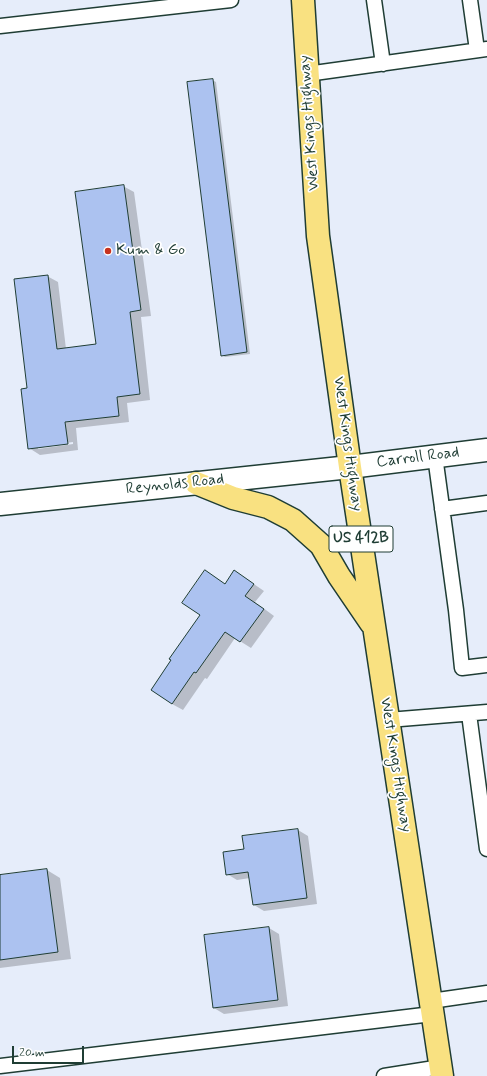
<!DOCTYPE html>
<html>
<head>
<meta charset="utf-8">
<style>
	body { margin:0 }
	#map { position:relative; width:487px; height:1076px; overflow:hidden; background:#e6edfa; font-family:Mynerve,sans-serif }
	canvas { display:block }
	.scale { position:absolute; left:12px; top:1046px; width:72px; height:18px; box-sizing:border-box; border:2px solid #1f3d34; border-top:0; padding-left:5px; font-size:12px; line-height:14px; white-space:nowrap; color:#1f3d34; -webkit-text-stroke:3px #fff; paint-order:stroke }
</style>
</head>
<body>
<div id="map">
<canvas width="487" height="1076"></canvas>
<div class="scale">20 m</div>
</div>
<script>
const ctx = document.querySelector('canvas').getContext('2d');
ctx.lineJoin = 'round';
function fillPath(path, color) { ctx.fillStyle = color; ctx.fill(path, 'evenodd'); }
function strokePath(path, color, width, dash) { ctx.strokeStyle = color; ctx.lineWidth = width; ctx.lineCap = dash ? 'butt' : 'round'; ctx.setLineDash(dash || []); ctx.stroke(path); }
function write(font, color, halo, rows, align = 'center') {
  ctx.font = font + ' Mynerve,sans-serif'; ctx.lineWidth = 3.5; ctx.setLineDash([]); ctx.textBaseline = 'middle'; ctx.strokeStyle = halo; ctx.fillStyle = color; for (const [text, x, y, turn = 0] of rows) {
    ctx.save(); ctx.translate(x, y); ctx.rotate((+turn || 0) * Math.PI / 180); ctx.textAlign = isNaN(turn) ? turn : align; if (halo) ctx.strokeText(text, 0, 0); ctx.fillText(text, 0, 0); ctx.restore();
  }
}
fillPath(new Path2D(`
	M 212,80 L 216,82 L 250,354 L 225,357 L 222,355 Z
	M 123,186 L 134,192 L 151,316 L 141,317 L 150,400 L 127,403 L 129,422 L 76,428 L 78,450 L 40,455 L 29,448 L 28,389 L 47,276 L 58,282 L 66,349 L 98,345 ZM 73,442 L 73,444 L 38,449 L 38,447 Z
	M 205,571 L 226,585 L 245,578 L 264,591 L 255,602 L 274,616 L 251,648 L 235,638 L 207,679 L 205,678 L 183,710 L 172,704 L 201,615 Z
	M 298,830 L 308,836 L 317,904 L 264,911 L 254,905 L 250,878 L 237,880 L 227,874 L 245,850 Z
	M 47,870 L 60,878 L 71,959 L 0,968 L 0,877 Z
	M 269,928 L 279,934 L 288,1006 L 224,1014 L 214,1008 Z`), '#0003');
const building = new Path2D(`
	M 213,79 L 247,352 L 221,356 L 187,82 Z
	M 124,185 L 141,310 L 130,312 L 140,394 L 117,397 L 119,416 L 65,422 L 68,444 L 28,449 L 21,389 L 27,388 L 14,279 L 48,275 L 57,349 L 96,344 L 75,192 Z
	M 205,570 L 225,584 L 234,570 L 254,584 L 245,596 L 264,609 L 240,642 L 225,632 L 196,673 L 194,672 L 172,704 L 151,690 L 171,660 L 169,659 L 200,615 L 182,603 Z
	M 298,829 L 307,898 L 253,905 L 248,872 L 226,875 L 223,852 L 244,849 L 242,836 Z
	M 47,869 L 58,952 L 0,960 L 0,875 Z
	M 269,927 L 278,1000 L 213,1008 L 204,935 Z`);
fillPath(building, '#acc2f0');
strokePath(building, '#1f3d34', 1);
const service = new Path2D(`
	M 374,0 L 383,64
	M 470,0 L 477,50
	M 0,26 L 231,0
	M 307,74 L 487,49
	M 435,456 L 456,610 L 462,668 L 487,665
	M 442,509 L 487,503
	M 469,714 L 487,849
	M 388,720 L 487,712
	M 431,1001 L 487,993
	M 0,1066 L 432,1014
	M 384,1076 L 441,1067`);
const tertiary = new Path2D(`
	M 0,504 L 350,467 L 487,450`);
const primary = new Path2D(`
	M 303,0 L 318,236 L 350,467 L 442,1076
	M 196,483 L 233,498 L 268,507 L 293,520 L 321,545 L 339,576 L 371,623`);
strokePath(service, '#1f3d34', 17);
strokePath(tertiary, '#1f3d34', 25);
strokePath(primary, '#1f3d34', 25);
strokePath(service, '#fff', 14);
strokePath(tertiary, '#fff', 22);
strokePath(primary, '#f9e181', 22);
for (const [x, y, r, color] of [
	[108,251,4,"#c8321e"]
]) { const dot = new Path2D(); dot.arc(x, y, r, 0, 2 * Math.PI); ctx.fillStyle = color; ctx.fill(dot); strokePath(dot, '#fff', 1.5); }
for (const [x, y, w] of [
	[361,539,64]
]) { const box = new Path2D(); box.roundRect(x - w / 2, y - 13, w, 26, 3); ctx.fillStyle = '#fff'; ctx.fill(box); strokePath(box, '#1f3d34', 1); }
write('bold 15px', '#1f3d34', null, [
	["US 412B",361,539]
]);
write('16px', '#1f3d34', '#fff', [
	["West Kings Highway",310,123,-94],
	["West Kings Highway",347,444,82],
	["Carroll Road",418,458,-7],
	["Reynolds Road",175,485,-6],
	["West Kings Highway",395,765,81]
]);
write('16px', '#1f3d34', '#fff', [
	["Kum & Go",116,251]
], 'left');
</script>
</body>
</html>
